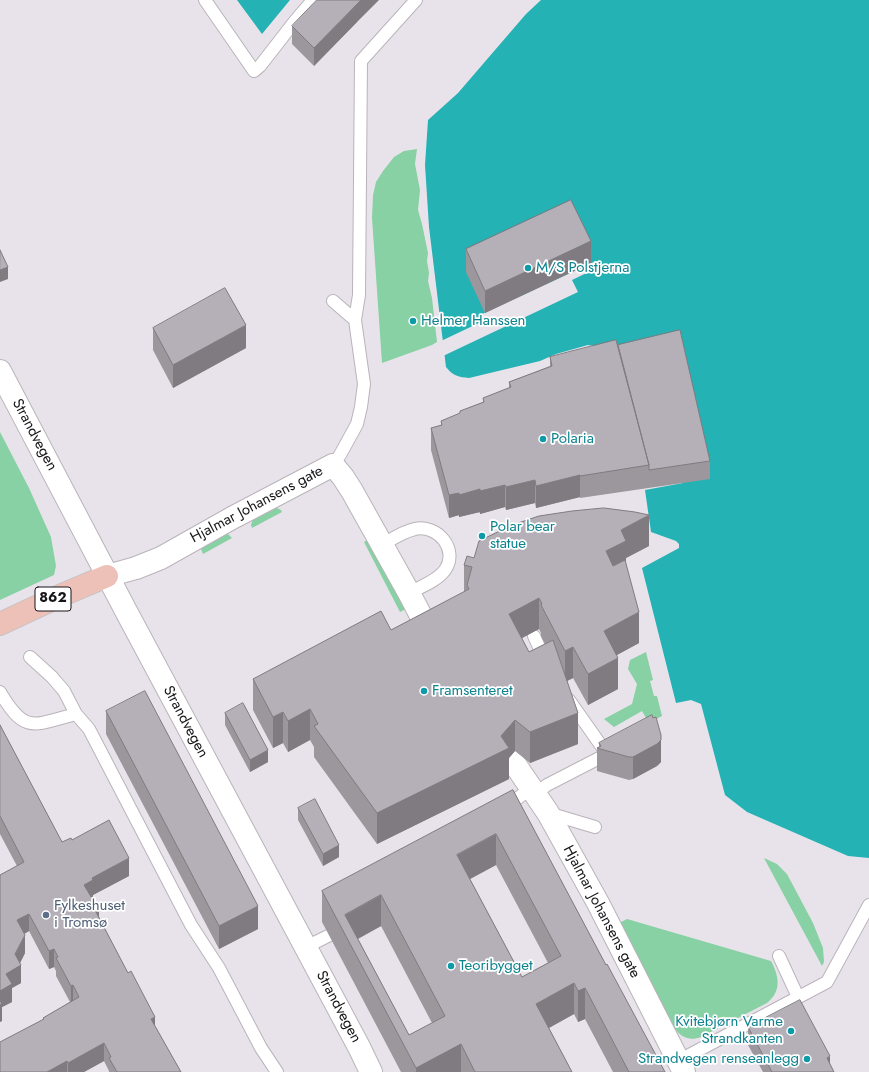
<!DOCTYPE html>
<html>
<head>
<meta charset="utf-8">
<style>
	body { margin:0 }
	canvas { display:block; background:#e8e3ea }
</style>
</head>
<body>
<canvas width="869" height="1072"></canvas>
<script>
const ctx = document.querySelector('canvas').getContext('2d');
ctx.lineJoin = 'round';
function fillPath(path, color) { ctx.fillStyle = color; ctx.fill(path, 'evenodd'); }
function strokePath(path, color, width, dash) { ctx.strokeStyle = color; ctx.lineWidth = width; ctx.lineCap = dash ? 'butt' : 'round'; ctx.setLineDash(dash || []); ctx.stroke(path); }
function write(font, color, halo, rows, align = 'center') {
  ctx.font = font + ' Jost,sans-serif'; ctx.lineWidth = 3.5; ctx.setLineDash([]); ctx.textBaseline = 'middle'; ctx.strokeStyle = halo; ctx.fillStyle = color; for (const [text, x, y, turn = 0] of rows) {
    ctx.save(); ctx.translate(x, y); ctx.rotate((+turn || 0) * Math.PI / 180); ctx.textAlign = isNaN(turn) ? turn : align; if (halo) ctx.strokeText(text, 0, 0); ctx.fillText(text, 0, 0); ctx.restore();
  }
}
fillPath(new Path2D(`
	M 417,149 L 415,164 L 420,190 L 418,210 L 422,224 L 428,253 L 427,261 L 429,273 L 428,281 L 432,298 L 437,342 L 432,345 L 382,363 L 372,218 L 373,195 L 376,182 L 383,171 L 394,157 L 404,151 Z
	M 0,432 L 29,488 L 51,537 L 56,566 L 54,575 L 0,600 Z
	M 275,507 L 281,510 L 282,512 L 252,528 L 251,525 L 253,519 Z
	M 223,534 L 228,534 L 232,538 L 203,554 L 201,549 L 203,545 Z
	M 369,539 L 406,609 L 400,612 L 364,542 Z
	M 646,652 L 653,680 L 650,681 L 654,696 L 657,696 L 662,716 L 649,723 L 642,711 L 614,727 L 604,719 L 632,704 L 637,684 L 628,669 L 630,660 Z
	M 764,858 L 777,864 L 787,874 L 813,923 L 823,948 L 824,962 L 822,966 Z
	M 627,919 L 771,961 C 779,976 782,991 767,1003 L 701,1037 C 690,1041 682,1038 675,1029 L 621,927 L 621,922 Z`), '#87d1a4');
fillPath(new Path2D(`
	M 237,0 L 290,0 L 262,34 Z
	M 541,0 L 869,0 L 869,858 L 848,856 L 747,812 L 725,795 L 701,704 L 691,700 L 676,703 L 642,568 L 679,548 L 679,544 L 676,541 L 651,532 L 645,490 L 683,483 L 683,481 L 650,356 L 588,345 L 556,354 L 540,361 L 469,378 C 459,377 453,376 446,367 L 429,227 L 425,165 L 428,120 L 458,93 L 526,14 Z`), '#24b2b4');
fillPath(new Path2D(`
	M 596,261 L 599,267 L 572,280 L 578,292 L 443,356 L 441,341 L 481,322 L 480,315 Z`), '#e8e3ea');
const service = new Path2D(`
	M 205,0 L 254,71 L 260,66 L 295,21 L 313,0
	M 355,320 L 359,295 L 361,61 L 416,0
	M 333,465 L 340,455 L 357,424 L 361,407 L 364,384 L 355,320 L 333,301
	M 382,545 C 392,539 404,531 415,529 C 438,524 459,550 445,570 C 437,581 420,587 409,593
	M 534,636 L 543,656 L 547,662
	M 30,657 L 52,677 L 64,691 L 76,714 L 89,729 L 191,925 L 219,968 L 261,1048 L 277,1072
	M 0,692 C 25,735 34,725 76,714
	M 569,700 L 607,754
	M 535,794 L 547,785 L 611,752
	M 505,808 L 531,788
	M 548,813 L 595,827
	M 306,947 L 344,928
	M 779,956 L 798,997
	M 678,1061 L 827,982 L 869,905`);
const minor = new Path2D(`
	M 107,576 L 136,568 L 161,558 L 232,518 L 333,465 L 343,477 L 352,491 L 409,593 L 433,639
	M 510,757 L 548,813 L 598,903 L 684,1072`);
const tertiary = new Path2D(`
	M 0,371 L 126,611 L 359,1047 L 371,1072`);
const primary = new Path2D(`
	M 0,624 L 62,595 L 107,576`);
strokePath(service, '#b9b4ba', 14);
strokePath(minor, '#b9b4ba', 24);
strokePath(tertiary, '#b9b4ba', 24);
strokePath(primary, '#c3c2c3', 24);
strokePath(service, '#fff', 12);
strokePath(minor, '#fff', 22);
strokePath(tertiary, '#fff', 22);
strokePath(primary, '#edc1b8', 22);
fillPath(new Path2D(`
	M 357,22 L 314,66 L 292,44 L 292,26 Z
	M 466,249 L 591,263 L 485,313 L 466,272 Z
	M 153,328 L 246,348 L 173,388 L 153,350 Z
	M 618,345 L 710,461 L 710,479 L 580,498 L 580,497 L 536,508 L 535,503 L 506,510 L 505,507 L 480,514 L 480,512 L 459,517 L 459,515 L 449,518 L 431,450 L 431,428 L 441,425 L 441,421 L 460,414 L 460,411 L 483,402 L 483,398 L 509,388 L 509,382 L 550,366 L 550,357 Z
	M 649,546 L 626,558 L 626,563 L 639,643 L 617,655 L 618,689 L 588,705 L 573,678 L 567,681 L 578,744 L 530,763 L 515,751 L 509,758 L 509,779 L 377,844 L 314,757 L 314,747 L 310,740 L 288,752 L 283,743 L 273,748 L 253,710 L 253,679 L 391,630 L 464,592 L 464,565 L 474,558 ZM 539,629 L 541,633 L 541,636 L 545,644 L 529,652 L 522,638 Z
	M 106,711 L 258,929 L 219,949 L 106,734 Z
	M 225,713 L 268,762 L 250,772 L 225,725 Z
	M 0,725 L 62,842 L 72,840 L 129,876 L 93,895 L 93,897 L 92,898 L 99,917 L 155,1026 L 181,1072 L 109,1072 L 109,1071 L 104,1061 L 84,1072 L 0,1072 L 43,1019 L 43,1018 L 70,1002 L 56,976 L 56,971 L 54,967 L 49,969 L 29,931 L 24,934 L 25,953 L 20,963 L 21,983 L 12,988 L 12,1002 L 2,1007 L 2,1021 L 0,1022 L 0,875 L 17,866 L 0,834 Z
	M 599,743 L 661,758 L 661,762 L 657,766 L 633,779 L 629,780 L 597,771 L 597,748 L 599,747 Z
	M 513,790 L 606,965 L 665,1072 L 613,1072 L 585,1019 L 578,1022 L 574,1014 L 549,1028 L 572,1072 L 401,1072 L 322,922 L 322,891 ZM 496,865 L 548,963 L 522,977 L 470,879 ZM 381,926 L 432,1023 L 409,1035 L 358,939 Z
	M 298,808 L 339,857 L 323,866 L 298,820 Z
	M 748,1027 L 830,1065 L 834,1072 L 763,1072 L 748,1045 Z`), '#9c979d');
fillPath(new Path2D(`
	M 361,0 L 379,0 L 357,22 L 314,66 L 314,48 Z
	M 591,241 L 591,263 L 485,313 L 485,291 Z
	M 8,267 L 8,279 L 0,282 L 0,270 Z
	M 246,325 L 246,348 L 173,388 L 173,365 Z
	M 580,475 L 580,497 L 536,508 L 536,486 Z
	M 535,480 L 535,503 L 506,510 L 506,487 Z
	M 505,485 L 505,507 L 480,514 L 480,491 Z
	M 480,489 L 480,512 L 459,517 L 459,495 Z
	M 459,493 L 459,515 L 449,518 L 449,495 Z
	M 649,515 L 649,546 L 626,558 L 626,572 L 606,582 L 606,551 L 621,530 Z
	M 539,598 L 539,629 L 509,645 L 509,614 Z
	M 639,612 L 639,643 L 604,662 L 604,631 Z
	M 573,647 L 573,678 L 565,682 L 565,651 Z
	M 618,658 L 618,689 L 588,705 L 588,674 Z
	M 310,709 L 310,740 L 288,752 L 288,721 Z
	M 283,712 L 283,743 L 273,748 L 273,717 Z
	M 578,713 L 578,744 L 530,763 L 530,732 Z
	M 515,720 L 515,751 L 509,758 L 509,779 L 377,844 L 377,813 L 501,736 Z
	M 661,735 L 661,762 L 657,766 L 633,779 L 633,757 Z
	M 268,750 L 268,762 L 250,772 L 250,760 Z
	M 496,834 L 496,865 L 457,886 L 457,855 Z
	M 339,845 L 339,857 L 323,866 L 323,854 Z
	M 129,858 L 129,876 L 93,895 L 93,897 L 84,902 L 84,885 L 92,878 Z
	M 381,895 L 381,926 L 350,943 L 345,915 Z
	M 258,906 L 258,929 L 219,949 L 219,926 Z
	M 99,910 L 99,928 L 96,912 Z
	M 29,914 L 29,931 L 17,938 L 17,920 Z
	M 25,935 L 25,953 L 18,967 L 21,965 L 21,983 L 12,988 L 12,1002 L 2,1007 L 2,1021 L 0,1022 L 0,991 L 6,974 Z
	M 54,949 L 54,967 L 49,969 L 49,951 Z
	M 574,983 L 574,1014 L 536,1035 L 536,1004 Z
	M 73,985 L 73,1002 L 71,1003 L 71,986 Z
	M 585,988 L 585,1019 L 578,1022 L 578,991 Z
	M 155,1017 L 155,1034 L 151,1019 Z
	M 104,1043 L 104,1061 L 84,1072 L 68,1072 L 68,1063 Z
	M 461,1044 L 461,1072 L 416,1072 L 416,1068 Z
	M 830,1056 L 830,1072 L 827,1058 Z
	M 67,1061 L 67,1072 L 47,1072 Z`), '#7f7b80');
const building = new Path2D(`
	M 317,0 L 361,0 L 314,48 L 292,26 Z
	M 571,200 L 591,241 L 485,291 L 466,249 Z
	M 0,250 L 8,267 L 0,270 Z
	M 225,288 L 246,325 L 173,365 L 153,328 Z
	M 680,330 L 710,461 L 649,470 L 649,465 L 618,345 Z
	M 616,340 L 649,465 L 580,476 L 580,475 L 536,486 L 535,480 L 506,487 L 505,485 L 480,491 L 480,489 L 459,495 L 459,493 L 449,495 L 431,428 L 442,425 L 441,421 L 460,413 L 460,411 L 484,402 L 483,398 L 511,387 L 509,382 L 552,366 L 550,357 Z
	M 604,508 L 635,512 L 649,515 L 621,530 L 626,541 L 606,551 L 613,566 L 625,560 L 639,612 L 604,631 L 618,658 L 588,674 L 573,647 L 565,651 L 541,605 L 542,604 L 539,598 L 509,614 L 529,652 L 553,640 L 578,713 L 530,732 L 515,720 L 501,736 L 509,748 L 377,813 L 314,726 L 318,724 L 310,709 L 288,721 L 283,712 L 273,717 L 253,679 L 381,611 L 391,630 L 469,589 L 467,585 L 472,567 L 464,565 L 467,556 L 474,558 L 479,541 L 512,525 L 539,516 L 572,511 Z
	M 145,691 L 258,906 L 219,926 L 106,711 Z
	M 243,703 L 268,750 L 250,760 L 225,713 Z
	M 652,715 L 653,718 L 656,717 L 661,735 L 661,740 L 657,744 L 633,757 L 629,757 L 597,748 L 601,746 L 599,743 Z
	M 0,725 L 62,842 L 71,838 L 72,840 L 109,820 L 129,858 L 92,878 L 93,880 L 84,885 L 99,910 L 96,912 L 128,973 L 131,971 L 155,1017 L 151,1019 L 181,1072 L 117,1072 L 109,1058 L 111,1057 L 104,1043 L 68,1063 L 67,1061 L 47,1072 L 0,1072 L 0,1042 L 44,1019 L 43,1018 L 79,997 L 73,985 L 71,986 L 56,958 L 58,957 L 54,949 L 49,951 L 29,914 L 17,920 L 25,935 L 15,954 L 21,965 L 6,974 L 12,984 L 0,991 L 0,875 L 24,862 L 0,816 Z
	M 513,790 L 606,965 L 607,964 L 665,1072 L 629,1072 L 585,988 L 578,991 L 574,983 L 536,1004 L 572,1072 L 475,1072 L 461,1044 L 416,1068 L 322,891 ZM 496,834 L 561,956 L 522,977 L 457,855 ZM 381,895 L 445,1016 L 409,1035 L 345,915 Z
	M 315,799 L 339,845 L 323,854 L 298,808 Z
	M 0,1000 L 2,1004 L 0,1005 Z
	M 800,1000 L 830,1056 L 827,1058 L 834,1072 L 772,1072 L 748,1027 Z`);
fillPath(building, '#b5b0b7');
strokePath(building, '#7f7b80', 1);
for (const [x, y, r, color] of [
	[528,268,4,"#0f9aa8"],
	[413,321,4,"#0f9aa8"],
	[543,439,4,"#0f9aa8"],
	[482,536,4,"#0f9aa8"],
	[424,691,4,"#0f9aa8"],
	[46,915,4,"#5c6f8a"],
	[451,966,4,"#0f9aa8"],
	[791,1031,4,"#0f9aa8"],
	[807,1059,4,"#0f9aa8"]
]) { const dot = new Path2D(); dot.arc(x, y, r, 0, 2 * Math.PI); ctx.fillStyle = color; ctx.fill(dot); strokePath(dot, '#fff', 1.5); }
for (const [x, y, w] of [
	[53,599,36]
]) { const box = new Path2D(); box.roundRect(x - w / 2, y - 12, w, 24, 3); ctx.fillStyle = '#fff'; ctx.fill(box); strokePath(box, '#171518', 1); }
write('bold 14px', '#171518', null, [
	["862",53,599]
]);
write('15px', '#0d838f', '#fff', [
	["M/S Polstjerna",536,268],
	["Helmer Hanssen",421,321],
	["Polaria",551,439],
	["Polar bear",490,527],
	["statue",490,544],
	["Framsenteret",432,691],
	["Teoribygget",459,966],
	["Kvitebjørn Varme",783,1022,"right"],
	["Strandkanten",783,1039,"right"],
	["Strandvegen renseanlegg",799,1059,"right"]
], 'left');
write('15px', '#171518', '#fff', [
	["Strandvegen",34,435,62],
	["Hjalmar Johansens gate",257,505,-28],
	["Strandvegen",185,722,62],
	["Hjalmar Johansens gate",601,912,62],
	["Strandvegen",338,1007,62]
]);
write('15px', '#4e5e75', '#fff', [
	["Fylkeshuset",54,906],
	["i Tromsø",54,923]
], 'left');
</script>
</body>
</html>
